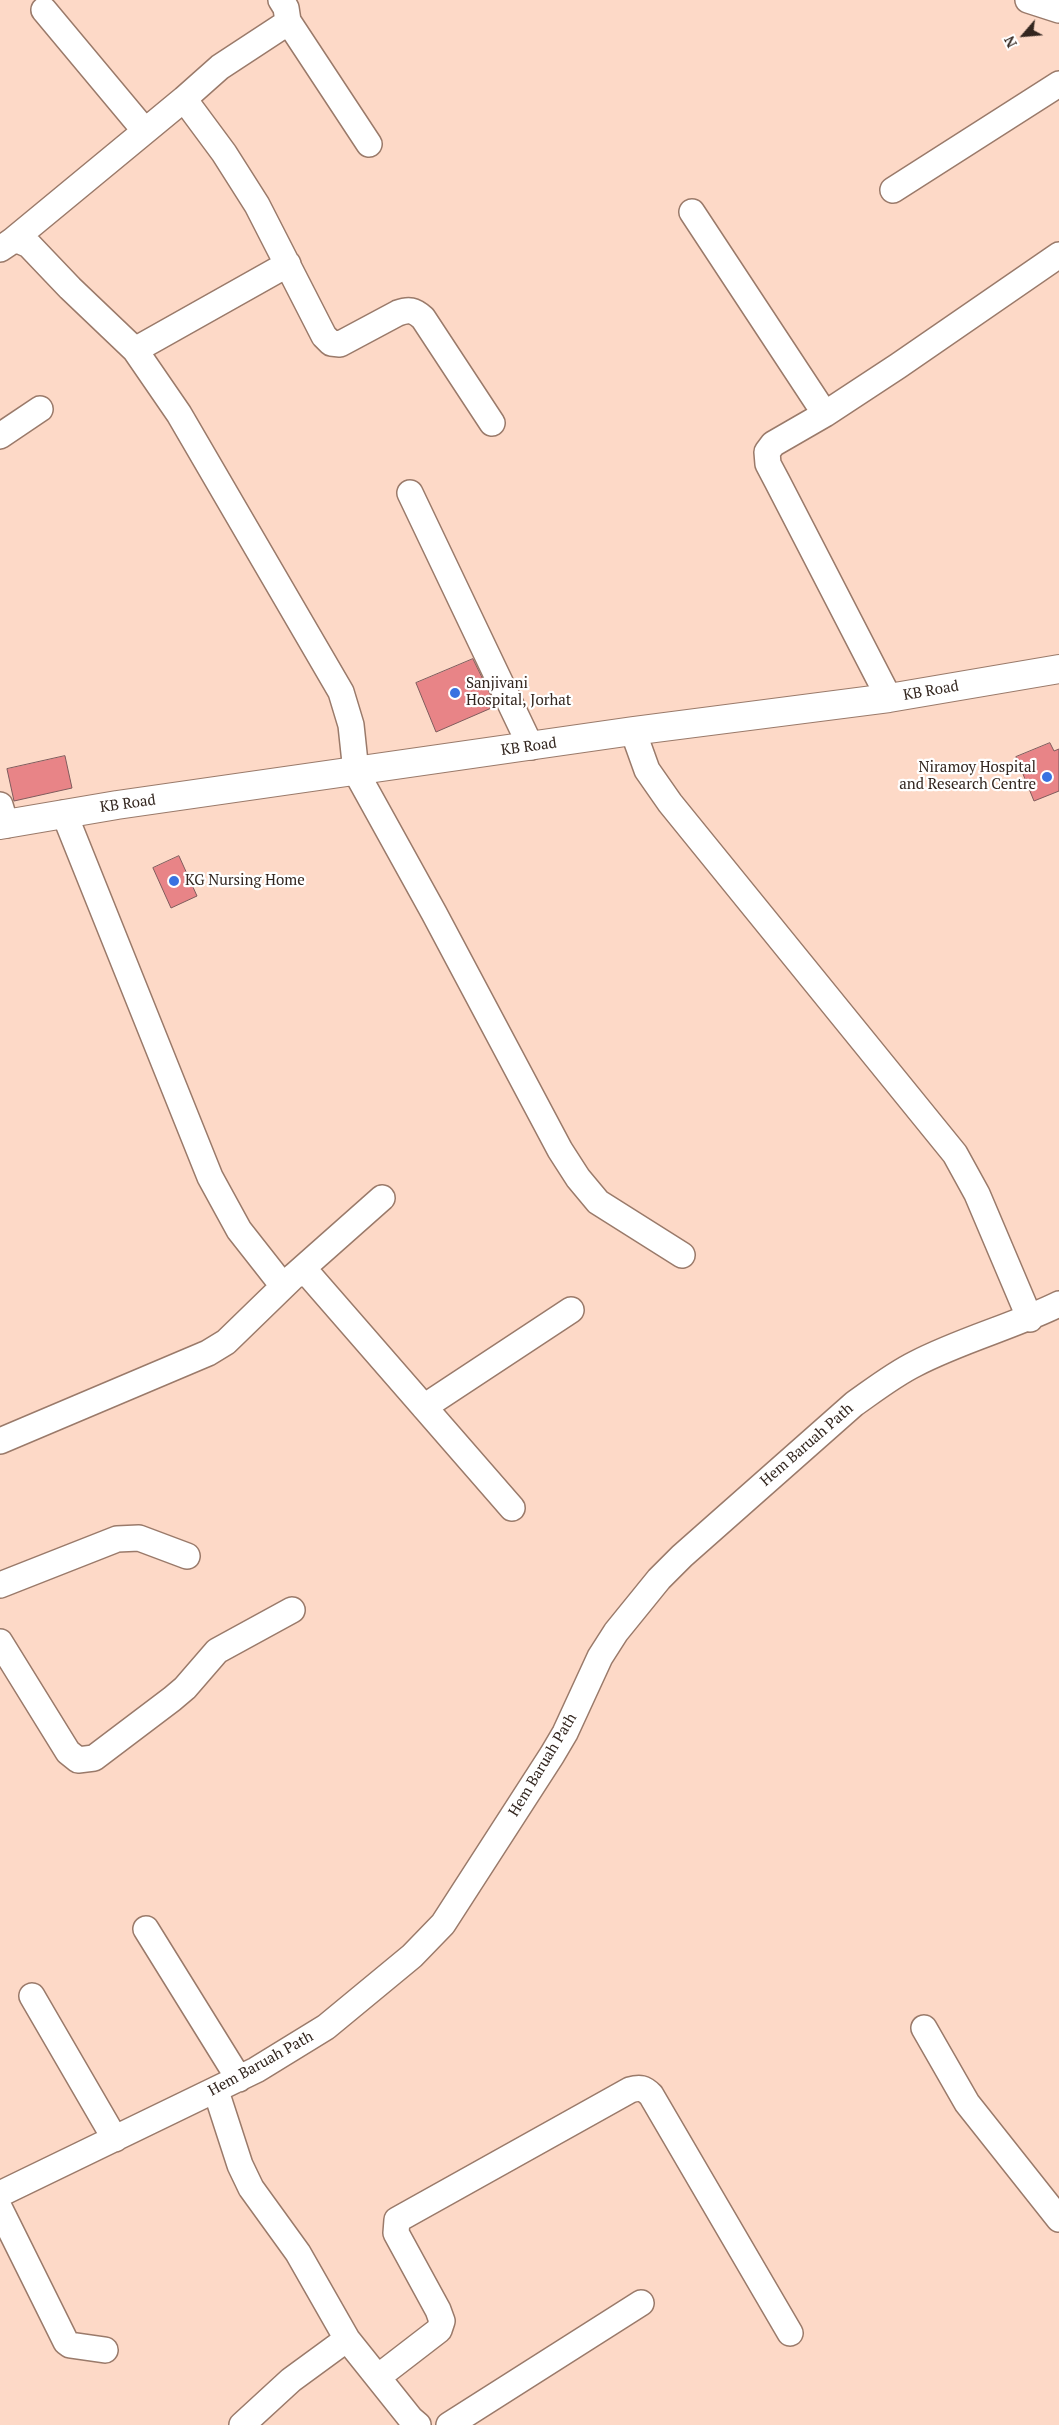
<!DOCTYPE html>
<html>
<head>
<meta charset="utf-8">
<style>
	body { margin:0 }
	#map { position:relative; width:1059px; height:2425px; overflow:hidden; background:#fdd9c7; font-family:"PT Serif",serif }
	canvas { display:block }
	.north { position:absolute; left:999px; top:10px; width:50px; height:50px; -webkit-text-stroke:4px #fff; paint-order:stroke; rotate:243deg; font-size:14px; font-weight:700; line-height:20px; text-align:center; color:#33261f }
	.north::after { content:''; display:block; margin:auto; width:18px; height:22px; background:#33261f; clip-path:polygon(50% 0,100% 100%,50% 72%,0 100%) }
</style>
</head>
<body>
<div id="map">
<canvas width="1059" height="2425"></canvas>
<div class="north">N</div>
</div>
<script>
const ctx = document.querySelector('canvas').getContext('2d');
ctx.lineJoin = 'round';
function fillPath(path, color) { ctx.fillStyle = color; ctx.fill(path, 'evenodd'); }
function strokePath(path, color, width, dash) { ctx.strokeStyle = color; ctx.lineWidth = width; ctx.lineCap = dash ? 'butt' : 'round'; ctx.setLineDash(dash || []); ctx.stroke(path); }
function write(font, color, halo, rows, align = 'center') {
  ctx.font = font + ' "PT Serif",serif'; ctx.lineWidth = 4.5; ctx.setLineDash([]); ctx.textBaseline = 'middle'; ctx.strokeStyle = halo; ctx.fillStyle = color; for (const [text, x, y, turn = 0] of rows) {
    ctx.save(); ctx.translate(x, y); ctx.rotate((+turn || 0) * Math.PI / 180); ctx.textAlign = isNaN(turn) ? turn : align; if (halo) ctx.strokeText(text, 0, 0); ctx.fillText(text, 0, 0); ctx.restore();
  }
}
const building = new Path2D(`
	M 473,659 L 496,706 L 436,732 L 416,683 Z
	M 1050,743 L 1054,751 L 1059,749 L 1059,791 L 1034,801 L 1016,757 Z
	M 65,756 L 72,788 L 14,801 L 7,769 Z
	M 179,856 L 197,896 L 171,908 L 153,868 Z`);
fillPath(building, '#e88487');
strokePath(building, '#7f5b5c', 1);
const minor = new Path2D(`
	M 1028,0 L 1059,10
	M 44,10 L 145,131
	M 288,21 L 369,144
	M 184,99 L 224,153 L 257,205 L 324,336 L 331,343 L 340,344 L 398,313 C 409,309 414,310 423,318 L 492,423
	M 893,190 L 1059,84
	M 692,212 L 825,414
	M 12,241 L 184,99 L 220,67 L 284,25 L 288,21 L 286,8 L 281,0
	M 0,249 L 12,241 L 20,241 L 29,245 L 70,288 L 135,350 L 179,414 L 341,692 L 351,725 L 356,772 L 434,913 L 560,1150 L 578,1178 L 598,1202 L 682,1255
	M 135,350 L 288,264
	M 0,436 L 40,409
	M 410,493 L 531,747
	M 889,698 L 777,481 L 768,464 L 767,452 L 773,444 L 825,414 L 898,366 L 1059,255
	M 633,731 L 647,770 L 670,803 L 955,1154 L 977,1194 L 1030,1319
	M 0,805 L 6,825
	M 64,813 L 210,1177 L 239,1230 L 283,1286
	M 294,1276 L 382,1198
	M 424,1407 L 571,1310
	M 0,1441 L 208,1353 L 226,1342 L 294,1276 L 301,1273 L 310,1276 L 512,1508
	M 0,1585 L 117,1539 L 139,1538 L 187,1556
	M 0,1642 L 68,1752 L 78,1760 L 94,1758 L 172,1699 L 185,1688 L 217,1651 L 292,1610
	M 146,1929 L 239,2079
	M 32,1996 L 115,2139
	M 924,2028 L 967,2103 L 1059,2219
	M 216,2091 L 240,2165 L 251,2188 L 298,2253 L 347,2339 L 411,2419 L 418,2425
	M 0,2194 L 256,2070 L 326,2027 L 412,1956 L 443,1924 L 552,1755 L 565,1733 L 600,1657 L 616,1632 L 659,1579 L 682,1556 L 854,1404 C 874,1390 893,1375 915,1364 C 961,1340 1012,1327 1059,1304
	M 0,2209 L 66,2342 L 70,2345 L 105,2350
	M 378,2377 L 439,2330 L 442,2321 L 438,2310 L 396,2233 L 397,2220 L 630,2090 C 640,2087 644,2088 651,2095 L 790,2333
	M 242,2425 L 291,2380 L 347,2339
	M 449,2425 L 641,2303`);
const major = new Path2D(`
	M 0,825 L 117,805 L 633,731 L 889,698 L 1059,669`);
strokePath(minor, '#9a7a6a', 28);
strokePath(major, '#9a7a6a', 30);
strokePath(minor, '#fff', 25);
strokePath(major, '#fff', 28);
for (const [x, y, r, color] of [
	[455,693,6,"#3872e1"],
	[1047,777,6,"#3872e1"],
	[174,881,6,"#3872e1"]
]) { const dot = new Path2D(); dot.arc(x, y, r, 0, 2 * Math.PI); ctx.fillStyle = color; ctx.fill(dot); strokePath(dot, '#fff', 2); }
write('15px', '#33261f', '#fff', [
	["Sanjivani",466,684],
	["Hospital, Jorhat",466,701],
	["Niramoy Hospital",1036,768,"right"],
	["and Research Centre",1036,785,"right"],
	["KG Nursing Home",185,881]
], 'left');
write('15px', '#33261f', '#fff', [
	["KB Road",931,691,-10],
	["KB Road",529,747,-8],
	["KB Road",128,804,-8],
	["Hem Baruah Path",807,1445,-41],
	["Hem Baruah Path",543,1765,-59],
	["Hem Baruah Path",261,2064,-29]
]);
</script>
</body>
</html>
